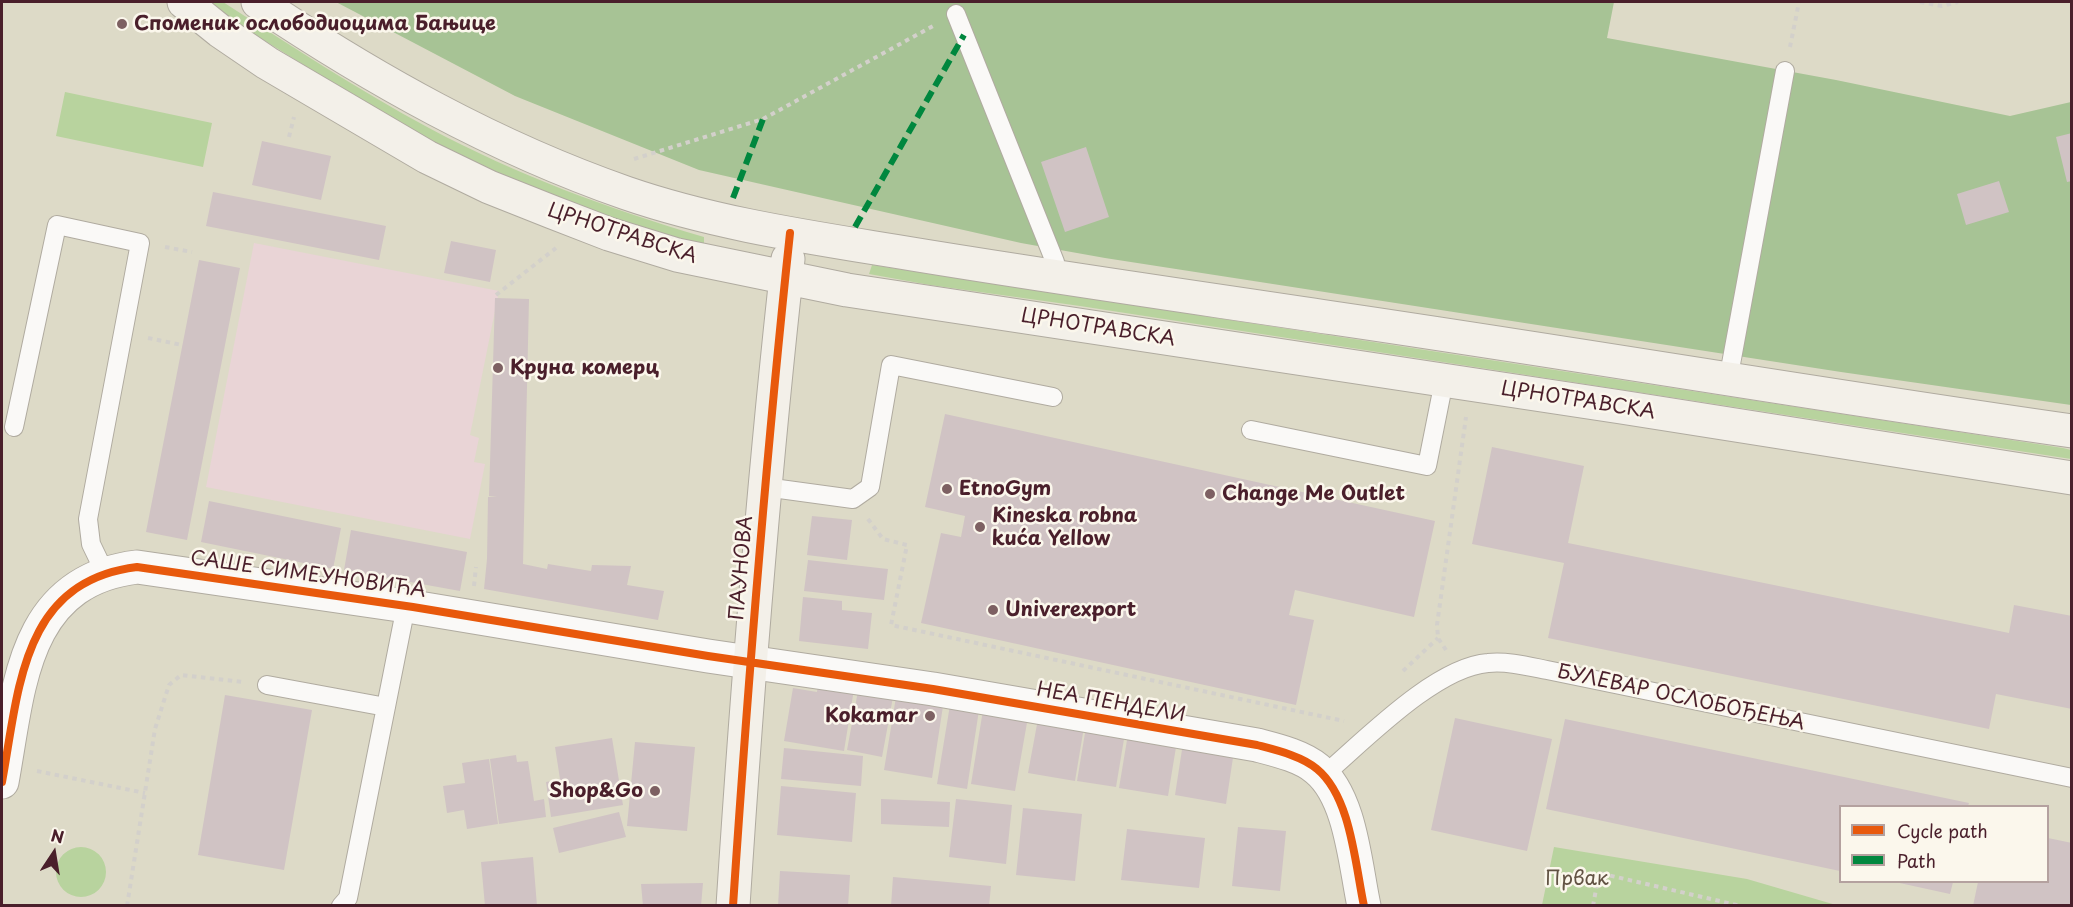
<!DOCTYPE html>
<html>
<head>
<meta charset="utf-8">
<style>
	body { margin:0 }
	#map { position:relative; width:2073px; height:907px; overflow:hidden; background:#dddac7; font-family:"Playpen Sans",sans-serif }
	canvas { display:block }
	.frame { position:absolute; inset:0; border:3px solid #4a1f2b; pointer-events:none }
	.legend { position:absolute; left:1839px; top:805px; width:210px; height:78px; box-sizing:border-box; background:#fbf7ec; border:2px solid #b4a19f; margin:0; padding:8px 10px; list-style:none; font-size:18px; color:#4a1f2b }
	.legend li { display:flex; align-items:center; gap:12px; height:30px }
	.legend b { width:30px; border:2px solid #b4a19f }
	.north { position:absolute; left:24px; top:823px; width:60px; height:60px; -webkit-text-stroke:4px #fbf7ec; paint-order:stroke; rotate:12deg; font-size:16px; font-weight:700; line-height:24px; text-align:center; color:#4a1f2b }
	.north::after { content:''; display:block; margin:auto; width:21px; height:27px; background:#4a1f2b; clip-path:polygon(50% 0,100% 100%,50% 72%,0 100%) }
</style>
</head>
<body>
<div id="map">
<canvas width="2073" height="907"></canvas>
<div class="frame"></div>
<ul class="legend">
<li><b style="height:8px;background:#e8590c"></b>Cycle path</li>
<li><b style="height:8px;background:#00873e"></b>Path</li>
</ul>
<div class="north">N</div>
</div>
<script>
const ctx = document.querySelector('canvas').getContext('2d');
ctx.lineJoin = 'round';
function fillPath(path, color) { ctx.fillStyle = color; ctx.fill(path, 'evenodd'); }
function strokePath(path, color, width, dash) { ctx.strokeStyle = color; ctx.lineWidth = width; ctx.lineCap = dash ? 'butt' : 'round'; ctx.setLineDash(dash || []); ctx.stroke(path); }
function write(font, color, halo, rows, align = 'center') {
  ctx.font = font + ' "Playpen Sans",sans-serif'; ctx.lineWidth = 5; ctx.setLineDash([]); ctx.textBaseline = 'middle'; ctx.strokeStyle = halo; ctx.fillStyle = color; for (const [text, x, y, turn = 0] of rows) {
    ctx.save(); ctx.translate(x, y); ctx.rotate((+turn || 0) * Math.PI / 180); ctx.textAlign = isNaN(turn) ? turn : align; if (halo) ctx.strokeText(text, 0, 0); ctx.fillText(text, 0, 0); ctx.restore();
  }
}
fillPath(new Path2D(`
	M 254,243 L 499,291 L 470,435 L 479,438 L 474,462 L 485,464 L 470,539 L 206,487 Z`), '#e9d4d6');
fillPath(new Path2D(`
	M 205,2 L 223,2 C 290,45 358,90 429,128 C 517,175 609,209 704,237 L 704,246 L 620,221 L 498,177 L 423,139 L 212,8 Z
	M 65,92 L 212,123 L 203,167 L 56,136 Z
	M 872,265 L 2063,448 L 2071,450 L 2071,459 L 1080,306 L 930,285 L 869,274 Z
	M 1554,847 L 1747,879 L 1836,905 L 1542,905 Z
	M56 872a25 25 0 1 1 50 0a25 25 0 1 1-50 0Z`), '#b8d39e');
fillPath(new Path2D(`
	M 336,2 L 1614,2 L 1607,38 L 1836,80 L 2010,116 L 2071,102 L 2071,405 L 1841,372 L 1105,258 L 1021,243 L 699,170 L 515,96 Z`), '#a7c395');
fillPath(new Path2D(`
	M 2072,133 L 2072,181 L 2067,182 L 2056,137 Z
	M 262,141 L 331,156 L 321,200 L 252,185 Z
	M 1086,147 L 1109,217 L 1065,232 L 1041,162 Z
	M 1999,181 L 2009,212 L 1966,225 L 1957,194 Z
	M 213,192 L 386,226 L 379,260 L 206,226 Z
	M 451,241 L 496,250 L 490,282 L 444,273 Z
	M 199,260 L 240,268 L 187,540 L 146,532 Z
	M 495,298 L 529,299 L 523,564 L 547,569 L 548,564 L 591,571 L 592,565 L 631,566 L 627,585 L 664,591 L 658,620 L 484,589 L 487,559 L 488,497 L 497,497 L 489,496 Z
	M 945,414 L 1435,521 L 1414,617 L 1295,590 L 1289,615 L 1314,620 L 1296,705 L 921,623 L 941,533 L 961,537 L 965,516 L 925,507 Z
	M 1492,447 L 1584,466 L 1568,543 L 2009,633 L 2014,605 L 2072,616 L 2072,709 L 1996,694 L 1989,729 L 1548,638 L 1564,563 L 1472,544 Z
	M 209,501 L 341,528 L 333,569 L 201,542 Z
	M 812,516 L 852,520 L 847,560 L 807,555 Z
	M 351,530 L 467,552 L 460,591 L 344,570 Z
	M 808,560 L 888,569 L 884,600 L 804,591 Z
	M 803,597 L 842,601 L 842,610 L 872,613 L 868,649 L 799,641 Z
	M 818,683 L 854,689 L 844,751 L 784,741 L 793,688 L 817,692 Z
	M 858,691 L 893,697 L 882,757 L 847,750 Z
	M 225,695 L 312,710 L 284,870 L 198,855 Z
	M 896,697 L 943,706 L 932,778 L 884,770 Z
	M 950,705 L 979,710 L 967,789 L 937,784 Z
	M 983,710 L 1028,717 L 1015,791 L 971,784 Z
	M 1455,718 L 1552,739 L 1527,851 L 1431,830 Z
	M 1038,719 L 1084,727 L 1075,781 L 1028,773 Z
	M 1565,719 L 1969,803 L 1968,806 L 1840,806 L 1840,871 L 1546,809 Z
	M 1086,727 L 1125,733 L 1116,787 L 1077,781 Z
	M 1128,734 L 1177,741 L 1168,796 L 1119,788 Z
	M 612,738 L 623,805 L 551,817 L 546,782 L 560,779 L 555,747 Z
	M 635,742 L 695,747 L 687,831 L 627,826 Z
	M 1183,743 L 1234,751 L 1226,804 L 1175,795 Z
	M 784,748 L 863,756 L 861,786 L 781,779 Z
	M 516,755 L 517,762 L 528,761 L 534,801 L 544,799 L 546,817 L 499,824 L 490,759 Z
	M 489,759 L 498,824 L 467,829 L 464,810 L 447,813 L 443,786 L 465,783 L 462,763 Z
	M 781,786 L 856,793 L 852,842 L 777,835 Z
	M 881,799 L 950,802 L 949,827 L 881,824 Z
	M 956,799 L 1012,805 L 1006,864 L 949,857 Z
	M 1023,808 L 1082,814 L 1075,881 L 1016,875 Z
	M 619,812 L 626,837 L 559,853 L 553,828 Z
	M 1238,827 L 1286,831 L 1280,891 L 1232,886 Z
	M 1127,829 L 1205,838 L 1199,888 L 1121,880 Z
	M 2048,838 L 2072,843 L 2072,906 L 1973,906 L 1978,882 L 2048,882 Z
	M 533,857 L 537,906 L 485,906 L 481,862 Z
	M 780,871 L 850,875 L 848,906 L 778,906 Z
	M 893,877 L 991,886 L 989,906 L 891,906 Z
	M 1895,882 L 1953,882 L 1950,894 Z
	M 703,883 L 701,906 L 643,906 L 641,884 Z`), '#d0c3c4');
const lane = new Path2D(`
	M 956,14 L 1055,262 L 1054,277
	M 1726,378 L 1731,364 L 1785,71
	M 14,427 L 57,225 L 140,243 L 88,519 L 91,544 L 105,573
	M 1251,430 L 1427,466 L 1444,381
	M 765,487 L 853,499 L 870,487 L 891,365 L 1053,397
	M 267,685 L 386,707
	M 1324,775 C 1364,741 1435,667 1488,663 C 1507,661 1527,666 1547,670 L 2072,778
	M 341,906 L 348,898 L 406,606`);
const street = new Path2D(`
	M 2,782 C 19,690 21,581 137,567 L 413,607 L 708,656 L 933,689 L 1257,745 C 1276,750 1302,756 1317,769 C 1351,797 1355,864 1364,906`);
const secondary = new Path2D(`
	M 184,2 L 220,31 L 267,63 L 427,157 L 489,187 L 552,212 L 609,234 L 677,255 L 847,290 L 1621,407 L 2072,478
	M 258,2 C 373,79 494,147 626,193 C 719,225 816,238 912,254 C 1052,277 1193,297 1333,318 C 1579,354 1825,396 2072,431
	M 733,906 C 747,689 764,474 788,259`);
strokePath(lane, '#b0aba0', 20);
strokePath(street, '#b0aba0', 35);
strokePath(secondary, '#b0aba0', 35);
strokePath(new Path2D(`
	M 1920,2 L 1942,6 L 1958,2
	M 1790,47 L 1799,2
	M 289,137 L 294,117
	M 634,159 L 763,119 L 933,26
	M 165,247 L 192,252
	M 496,295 L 556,248
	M 148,338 L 182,345
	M 868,519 L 883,539 L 907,545 L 891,625 L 1344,721
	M 474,586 L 476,567
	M 1446,650 L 1438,638 L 1437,625 L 1466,417
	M 1403,671 L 1438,638
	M 37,771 L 145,793
	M 127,906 L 155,729 L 169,685 L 181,675 L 243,682
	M 1593,906 L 1599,873 L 1741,906`), '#d3d0cb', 4, [4.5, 4.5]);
strokePath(lane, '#faf9f7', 18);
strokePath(street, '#faf9f7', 33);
strokePath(secondary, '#f3f0e9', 33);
strokePath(new Path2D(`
	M 733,198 L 763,119
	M 855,227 L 964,35`), '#00873e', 6, [12, 6]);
strokePath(new Path2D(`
	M 2,782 C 19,690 21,581 137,567 L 413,607 L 708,656 L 933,689 L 1257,745 C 1276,750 1302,756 1317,769 C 1351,797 1355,864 1364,906
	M 733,906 C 748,681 766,457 790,233`), '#e8590c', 8);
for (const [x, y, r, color] of [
	[122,24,6,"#7d6062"],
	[498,368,6,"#7d6062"],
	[947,489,6,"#7d6062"],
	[1210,494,6,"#7d6062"],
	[980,527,6,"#7d6062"],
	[993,610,6,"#7d6062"],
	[930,716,6,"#7d6062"],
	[655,791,6,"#7d6062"]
]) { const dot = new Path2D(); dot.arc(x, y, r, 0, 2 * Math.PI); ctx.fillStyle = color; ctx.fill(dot); strokePath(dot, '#fbf7ec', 2); }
write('bold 20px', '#4a1f2b', '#fbf7ec', [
	["Споменик ослободиоцима Бањице",134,24],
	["Круна комерц",510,368],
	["EtnoGym",959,489],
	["Change Me Outlet",1222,494],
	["Kineska robna",992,516],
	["kuća Yellow",992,539],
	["Univerexport",1005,610],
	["Kokamar",918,716,"right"],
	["Shop&Go",643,791,"right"]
], 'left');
write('20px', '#4a1f2b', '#fbf7ec', [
	["ЦРНОТРАВСКА",622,234,18],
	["ЦРНОТРАВСКА",1098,328,9],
	["ЦРНОТРАВСКА",1578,401,9],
	["ПАУНОВА",742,568,-85],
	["САШЕ СИМЕУНОВИЋА",308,575,8],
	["БУЛЕВАР ОСЛОБОЂЕЊА",1681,698,12],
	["НЕА ПЕНДЕЛИ",1111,703,10]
]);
write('20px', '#625344', '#fbf7ec', [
	["Првак",1577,879]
]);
</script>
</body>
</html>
